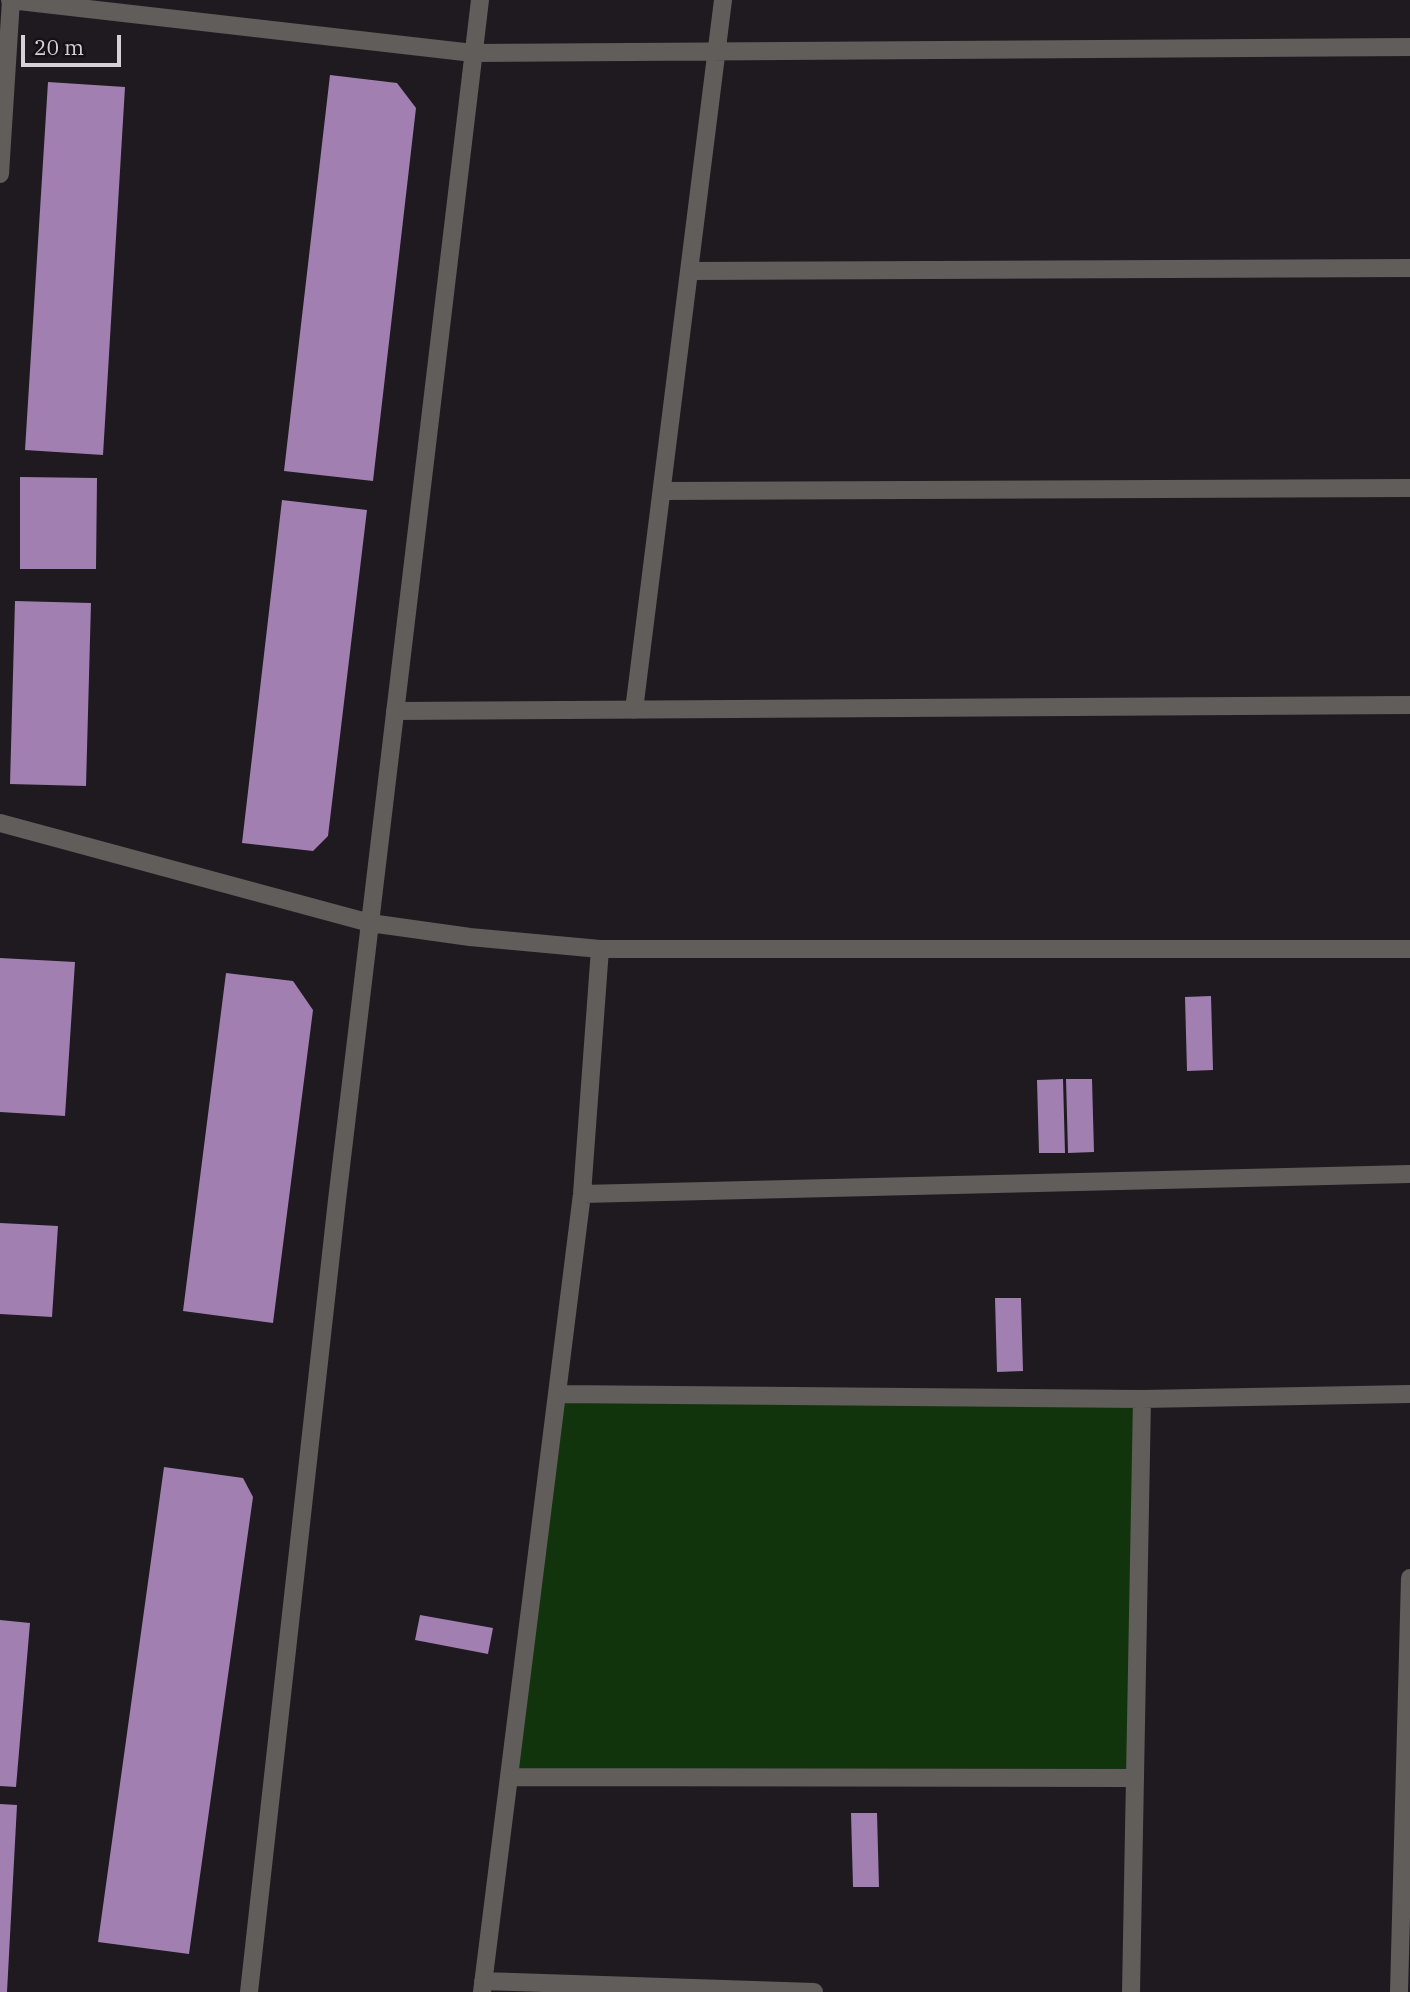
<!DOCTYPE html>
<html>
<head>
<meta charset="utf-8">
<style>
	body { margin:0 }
	#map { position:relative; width:1410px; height:1992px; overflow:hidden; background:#1e1a1f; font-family:"IBM Plex Serif",serif }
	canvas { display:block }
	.scale { position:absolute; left:21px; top:35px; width:100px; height:32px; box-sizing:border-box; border:4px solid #d4d2d6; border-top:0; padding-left:9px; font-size:21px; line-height:24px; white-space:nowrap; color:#d4d2d6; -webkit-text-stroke:5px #151116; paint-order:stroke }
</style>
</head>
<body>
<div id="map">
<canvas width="1410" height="1992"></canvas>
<div class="scale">20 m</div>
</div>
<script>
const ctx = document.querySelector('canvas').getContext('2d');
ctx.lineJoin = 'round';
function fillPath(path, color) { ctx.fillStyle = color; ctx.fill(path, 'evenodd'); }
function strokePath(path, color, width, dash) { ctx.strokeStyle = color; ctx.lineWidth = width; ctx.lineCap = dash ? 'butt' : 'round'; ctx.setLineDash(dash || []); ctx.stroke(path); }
fillPath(new Path2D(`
	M 558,1394 L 1142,1399 L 1134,1778 L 510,1777 Z`), '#12340c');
fillPath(new Path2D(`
	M 330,75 L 397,83 L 416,108 L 373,481 L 284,471 Z
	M 48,82 L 125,87 L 103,455 L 25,450 Z
	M 20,477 L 97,478 L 96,569 L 20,569 Z
	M 282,500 L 367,510 L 328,836 L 313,851 L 242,843 Z
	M 15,601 L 91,603 L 86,786 L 10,784 Z
	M 0,958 L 75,962 L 65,1116 L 0,1112 Z
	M 226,973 L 293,981 L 313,1010 L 273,1323 L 183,1311 Z
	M 1211,996 L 1213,1070 L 1187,1071 L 1185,997 Z
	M 1063,1079 L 1065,1153 L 1039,1153 L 1037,1080 Z
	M 1066,1079 L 1092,1079 L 1094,1152 L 1068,1153 Z
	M 0,1223 L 58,1226 L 52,1317 L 0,1314 Z
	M 995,1298 L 1021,1298 L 1023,1371 L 997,1372 Z
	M 164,1467 L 243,1478 L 253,1497 L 189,1954 L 98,1942 Z
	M 420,1615 L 493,1628 L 488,1654 L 415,1640 Z
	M 0,1620 L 30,1623 L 16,1787 L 0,1786 Z
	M 0,1804 L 17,1805 L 7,1992 L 0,1992 Z
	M 851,1813 L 877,1813 L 879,1887 L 853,1887 Z`), '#a17fb0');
strokePath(new Path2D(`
	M 10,0 L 473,53 L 1410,47
	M 0,174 L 11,0
	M 689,271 L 1410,268
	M 662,491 L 1410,488
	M 634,710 L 723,0
	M 395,711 L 1410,705
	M 0,823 L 370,923 L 480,0
	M 582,1194 L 1410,1174
	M 558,1394 L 1142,1399 L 1410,1394
	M 510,1777 L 1134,1778
	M 483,1981 L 814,1992
	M 249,1992 L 337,1200 L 370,923 L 470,937 L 600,949 L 1410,949
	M 482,1992 L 582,1194 L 600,949
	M 1131,1992 L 1142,1399
	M 1399,1992 L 1410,1578`), '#605d5b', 18);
</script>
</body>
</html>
